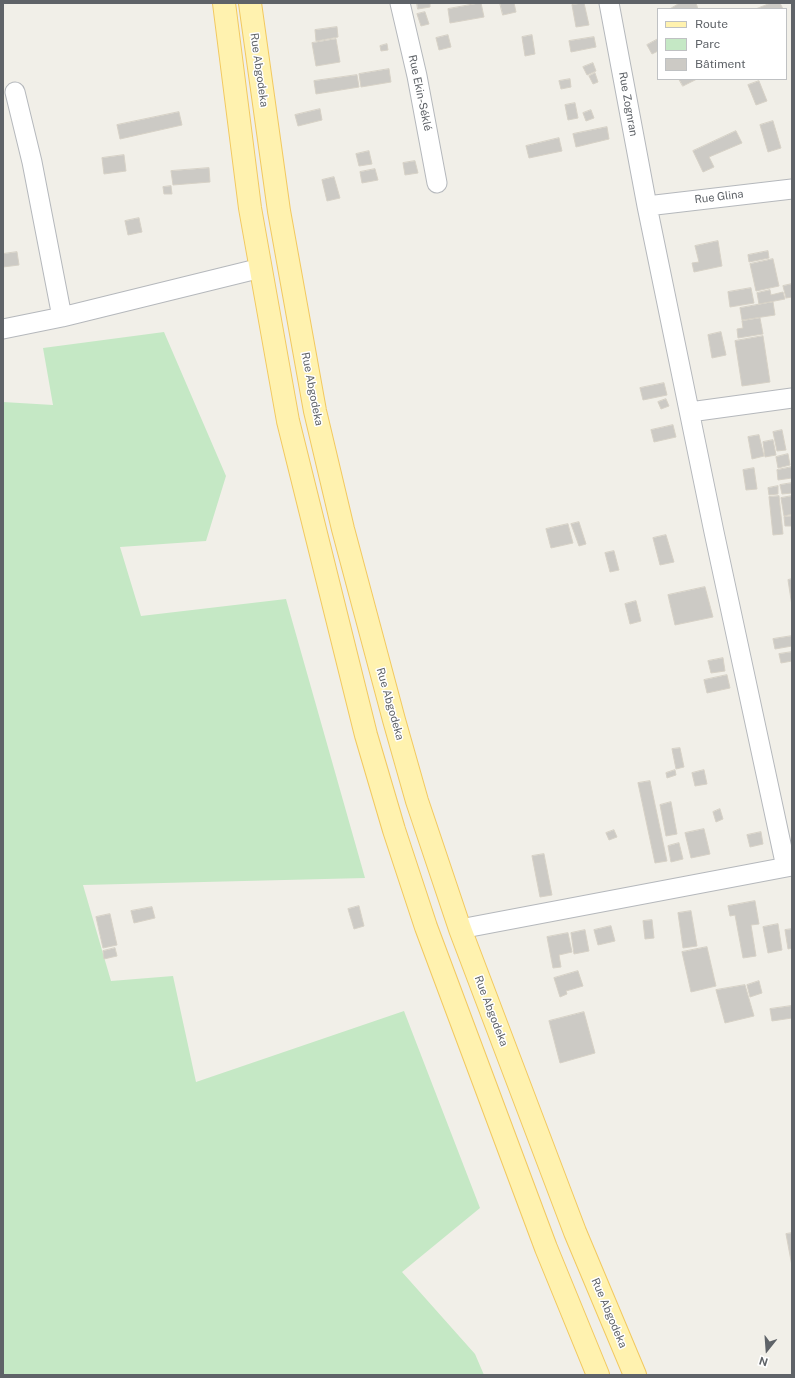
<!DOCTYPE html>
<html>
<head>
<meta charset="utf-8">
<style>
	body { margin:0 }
	#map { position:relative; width:795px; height:1378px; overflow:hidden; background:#f1efe8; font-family:"Public Sans",sans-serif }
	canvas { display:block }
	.frame { position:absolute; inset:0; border:4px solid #5f6368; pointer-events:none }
	.legend { position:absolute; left:657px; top:8px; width:130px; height:72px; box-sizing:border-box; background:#fff; border:1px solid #bfc1c3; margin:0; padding:5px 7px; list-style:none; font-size:12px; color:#5f6368 }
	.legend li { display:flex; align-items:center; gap:8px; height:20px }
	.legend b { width:20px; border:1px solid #bfc1c3 }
	.north { position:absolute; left:747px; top:1330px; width:40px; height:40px; -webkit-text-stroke:3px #fff; paint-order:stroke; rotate:197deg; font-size:11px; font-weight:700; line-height:16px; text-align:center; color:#5f6368 }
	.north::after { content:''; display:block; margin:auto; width:14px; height:18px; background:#5f6368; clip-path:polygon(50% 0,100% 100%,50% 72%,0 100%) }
</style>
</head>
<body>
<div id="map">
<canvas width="795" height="1378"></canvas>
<div class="frame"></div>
<ul class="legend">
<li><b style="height:5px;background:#fff2af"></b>Route</li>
<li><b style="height:11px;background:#c5e8c5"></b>Parc</li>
<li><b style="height:11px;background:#cccac5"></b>Bâtiment</li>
</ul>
<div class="north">N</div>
</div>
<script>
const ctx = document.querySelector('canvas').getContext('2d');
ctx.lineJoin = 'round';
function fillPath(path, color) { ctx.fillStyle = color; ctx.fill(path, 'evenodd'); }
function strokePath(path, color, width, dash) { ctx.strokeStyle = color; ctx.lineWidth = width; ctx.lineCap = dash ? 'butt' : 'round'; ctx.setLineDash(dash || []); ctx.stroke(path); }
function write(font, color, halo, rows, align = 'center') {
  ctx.font = font + ' "Public Sans",sans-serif'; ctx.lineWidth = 3; ctx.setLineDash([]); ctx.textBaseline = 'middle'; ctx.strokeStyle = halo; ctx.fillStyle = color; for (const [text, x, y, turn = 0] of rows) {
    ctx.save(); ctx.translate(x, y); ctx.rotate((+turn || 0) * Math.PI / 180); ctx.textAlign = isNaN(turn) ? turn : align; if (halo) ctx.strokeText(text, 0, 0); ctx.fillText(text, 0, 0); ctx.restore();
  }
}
fillPath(new Path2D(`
	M 164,332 L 226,476 L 206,541 L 120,547 L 141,616 L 286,599 L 365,878 L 83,885 L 111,981 L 173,976 L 196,1082 L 404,1011 L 480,1208 L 402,1272 L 475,1354 L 484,1375 L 3,1375 L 3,402 L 53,405 L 43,348 Z`), '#c5e8c5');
const building = new Path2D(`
	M 417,3 L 430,3 L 430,7 L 418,9 Z
	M 481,3 L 484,17 L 450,23 L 448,9 Z
	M 500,3 L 514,3 L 516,12 L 503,15 Z
	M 584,3 L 589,25 L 576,27 L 572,5 Z
	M 680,3 L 696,3 L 698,9 L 670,9 Z
	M 771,3 L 780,3 L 783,9 L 756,9 Z
	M 425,12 L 429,24 L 421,26 L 417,14 Z
	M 337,27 L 338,37 L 316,41 L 315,30 Z
	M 448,35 L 451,47 L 439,50 L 436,38 Z
	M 532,35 L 535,54 L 525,56 L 522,37 Z
	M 594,37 L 596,47 L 571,52 L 569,41 Z
	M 336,39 L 340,62 L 316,66 L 312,43 Z
	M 658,39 L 658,51 L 652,54 L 647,45 Z
	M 387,44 L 388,50 L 381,51 L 380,46 Z
	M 593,63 L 596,71 L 587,75 L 583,67 Z
	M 389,69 L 391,82 L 361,87 L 359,74 Z
	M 595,73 L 598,82 L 593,84 L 589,76 Z
	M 357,75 L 359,87 L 316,94 L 314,81 Z
	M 570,79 L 571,87 L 561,89 L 559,81 Z
	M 679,79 L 697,79 L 683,86 Z
	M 759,81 L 767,101 L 756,105 L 748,85 Z
	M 575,103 L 578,118 L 568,120 L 565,105 Z
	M 320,109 L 322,120 L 298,126 L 295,115 Z
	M 591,110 L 594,118 L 586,121 L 583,113 Z
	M 179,112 L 182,125 L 120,139 L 117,125 Z
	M 773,121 L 781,148 L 768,152 L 760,125 Z
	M 607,127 L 609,139 L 576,147 L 573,134 Z
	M 736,131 L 742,143 L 709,157 L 714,167 L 703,172 L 693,151 Z
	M 559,138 L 562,151 L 529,158 L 526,146 Z
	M 369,151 L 372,164 L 359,166 L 356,154 Z
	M 124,155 L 126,171 L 104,174 L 102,158 Z
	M 415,161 L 418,173 L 405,175 L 403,163 Z
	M 209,168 L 210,182 L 173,185 L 171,171 Z
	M 375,169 L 378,180 L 362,183 L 360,172 Z
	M 334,177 L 340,198 L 327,201 L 322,180 Z
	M 171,186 L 172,194 L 164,194 L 163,187 Z
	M 139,218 L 142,232 L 128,235 L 125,221 Z
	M 718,241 L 722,266 L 694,272 L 692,263 L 699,262 L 695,246 Z
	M 768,251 L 769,258 L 749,262 L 748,255 Z
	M 17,252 L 19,265 L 3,267 L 3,254 Z
	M 773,259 L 779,286 L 756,291 L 750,264 Z
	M 792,284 L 792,297 L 786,298 L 783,286 Z
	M 751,288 L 754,303 L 730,307 L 728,292 Z
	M 770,290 L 771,295 L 783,292 L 785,299 L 759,304 L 757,293 Z
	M 773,302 L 775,315 L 742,320 L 740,308 Z
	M 760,318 L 763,334 L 738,338 L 737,329 L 743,328 L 742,321 Z
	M 721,332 L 726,355 L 712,358 L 708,335 Z
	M 763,336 L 770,382 L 742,386 L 735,341 Z
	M 664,383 L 667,395 L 643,400 L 640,388 Z
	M 666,399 L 669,406 L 661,409 L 658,402 Z
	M 673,425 L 676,437 L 654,442 L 651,430 Z
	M 782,430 L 786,450 L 777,451 L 773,432 Z
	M 759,435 L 764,456 L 752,459 L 748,437 Z
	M 773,440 L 776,455 L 765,457 L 763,442 Z
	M 788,454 L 790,465 L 778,468 L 776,457 Z
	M 792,467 L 792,478 L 778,480 L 777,470 Z
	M 754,468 L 757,489 L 746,490 L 743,470 Z
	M 792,483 L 792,493 L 782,494 L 780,485 Z
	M 778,486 L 778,494 L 769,495 L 768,488 Z
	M 779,496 L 783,534 L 773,535 L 769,497 Z
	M 792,496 L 792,514 L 784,516 L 781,498 Z
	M 792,516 L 792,526 L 785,526 L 784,517 Z
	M 579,522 L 586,544 L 579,546 L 571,524 Z
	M 568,524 L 573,543 L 551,548 L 546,529 Z
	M 666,535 L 674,562 L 660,565 L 653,538 Z
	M 614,551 L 619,570 L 610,572 L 605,553 Z
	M 792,579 L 792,606 L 788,580 Z
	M 705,587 L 713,617 L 675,625 L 668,595 Z
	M 636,601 L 641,621 L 630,624 L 625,604 Z
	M 792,636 L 792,646 L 775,649 L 773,639 Z
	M 792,652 L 792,661 L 781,663 L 779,654 Z
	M 723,658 L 725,671 L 711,673 L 708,661 Z
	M 727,675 L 730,688 L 707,693 L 704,680 Z
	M 680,748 L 684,767 L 676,769 L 672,749 Z
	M 675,770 L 676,775 L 667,778 L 666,773 Z
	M 704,770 L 707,784 L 695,786 L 692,773 Z
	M 650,781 L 667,861 L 655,863 L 638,783 Z
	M 671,802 L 677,834 L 666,836 L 660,805 Z
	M 720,809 L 723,819 L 716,822 L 713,812 Z
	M 704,829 L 710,854 L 691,858 L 685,833 Z
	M 614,830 L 617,837 L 609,840 L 606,833 Z
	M 761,832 L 763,844 L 750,847 L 747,835 Z
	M 679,843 L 683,859 L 671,862 L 668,846 Z
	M 544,854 L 552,895 L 540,897 L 532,856 Z
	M 755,901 L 759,924 L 751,925 L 756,956 L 743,958 L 735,915 L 730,916 L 728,906 Z
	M 359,906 L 364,926 L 354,929 L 348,909 Z
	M 152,907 L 155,918 L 134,923 L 131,911 Z
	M 691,911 L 697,946 L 683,948 L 678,913 Z
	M 110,914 L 117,945 L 103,948 L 96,917 Z
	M 652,920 L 654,938 L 645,939 L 643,921 Z
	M 778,924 L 782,950 L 768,953 L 763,927 Z
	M 611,926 L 615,941 L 598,945 L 594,930 Z
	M 792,929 L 792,948 L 788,949 L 785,930 Z
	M 585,930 L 589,951 L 574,954 L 571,933 Z
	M 568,933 L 572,952 L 559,955 L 561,967 L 553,968 L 547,937 Z
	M 707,947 L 716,986 L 691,992 L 682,952 Z
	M 115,948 L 117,956 L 104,959 L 103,951 Z
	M 578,971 L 583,986 L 566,991 L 567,994 L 560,997 L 554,978 Z
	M 759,981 L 762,993 L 750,997 L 747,985 Z
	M 745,985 L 754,1016 L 725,1023 L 716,990 Z
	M 791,1006 L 792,1018 L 772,1021 L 770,1009 Z
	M 584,1012 L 595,1053 L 560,1063 L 549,1021 Z
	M 792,1233 L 792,1266 L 786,1234 Z`);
fillPath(building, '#cccac5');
strokePath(building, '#d6d1c6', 1);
const street = new Path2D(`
	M 400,3 L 417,76 L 437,183
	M 609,3 L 647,206 L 714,532 L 786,867
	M 15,92 L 32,162 L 62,317
	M 647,206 L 792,189
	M 3,329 L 62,317 L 261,268
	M 690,412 L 792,398
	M 460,929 L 792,866`);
const primary = new Path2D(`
	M 224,3 L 250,208 L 288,421 L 366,735 L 394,830 L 426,927 L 546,1248 L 598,1375
	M 250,3 L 279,211 L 315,411 L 343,529 L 394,720 L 417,801 L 460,929 L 575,1232 L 635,1375`);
strokePath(street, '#b5b8bc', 21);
strokePath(primary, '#f2c960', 24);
strokePath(street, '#fff', 19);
strokePath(primary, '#fff2af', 22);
write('11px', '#5f6368', '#fff', [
	["Rue Abgodeka",259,70,82],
	["Rue Ekin-Séklé",420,93,78],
	["Rue Zognran",628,104,80],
	["Rue Glina",719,197,-7],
	["Rue Abgodeka",312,389,79],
	["Rue Abgodeka",390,704,74],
	["Rue Abgodeka",491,1011,69],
	["Rue Abgodeka",609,1313,67]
]);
</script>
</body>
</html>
